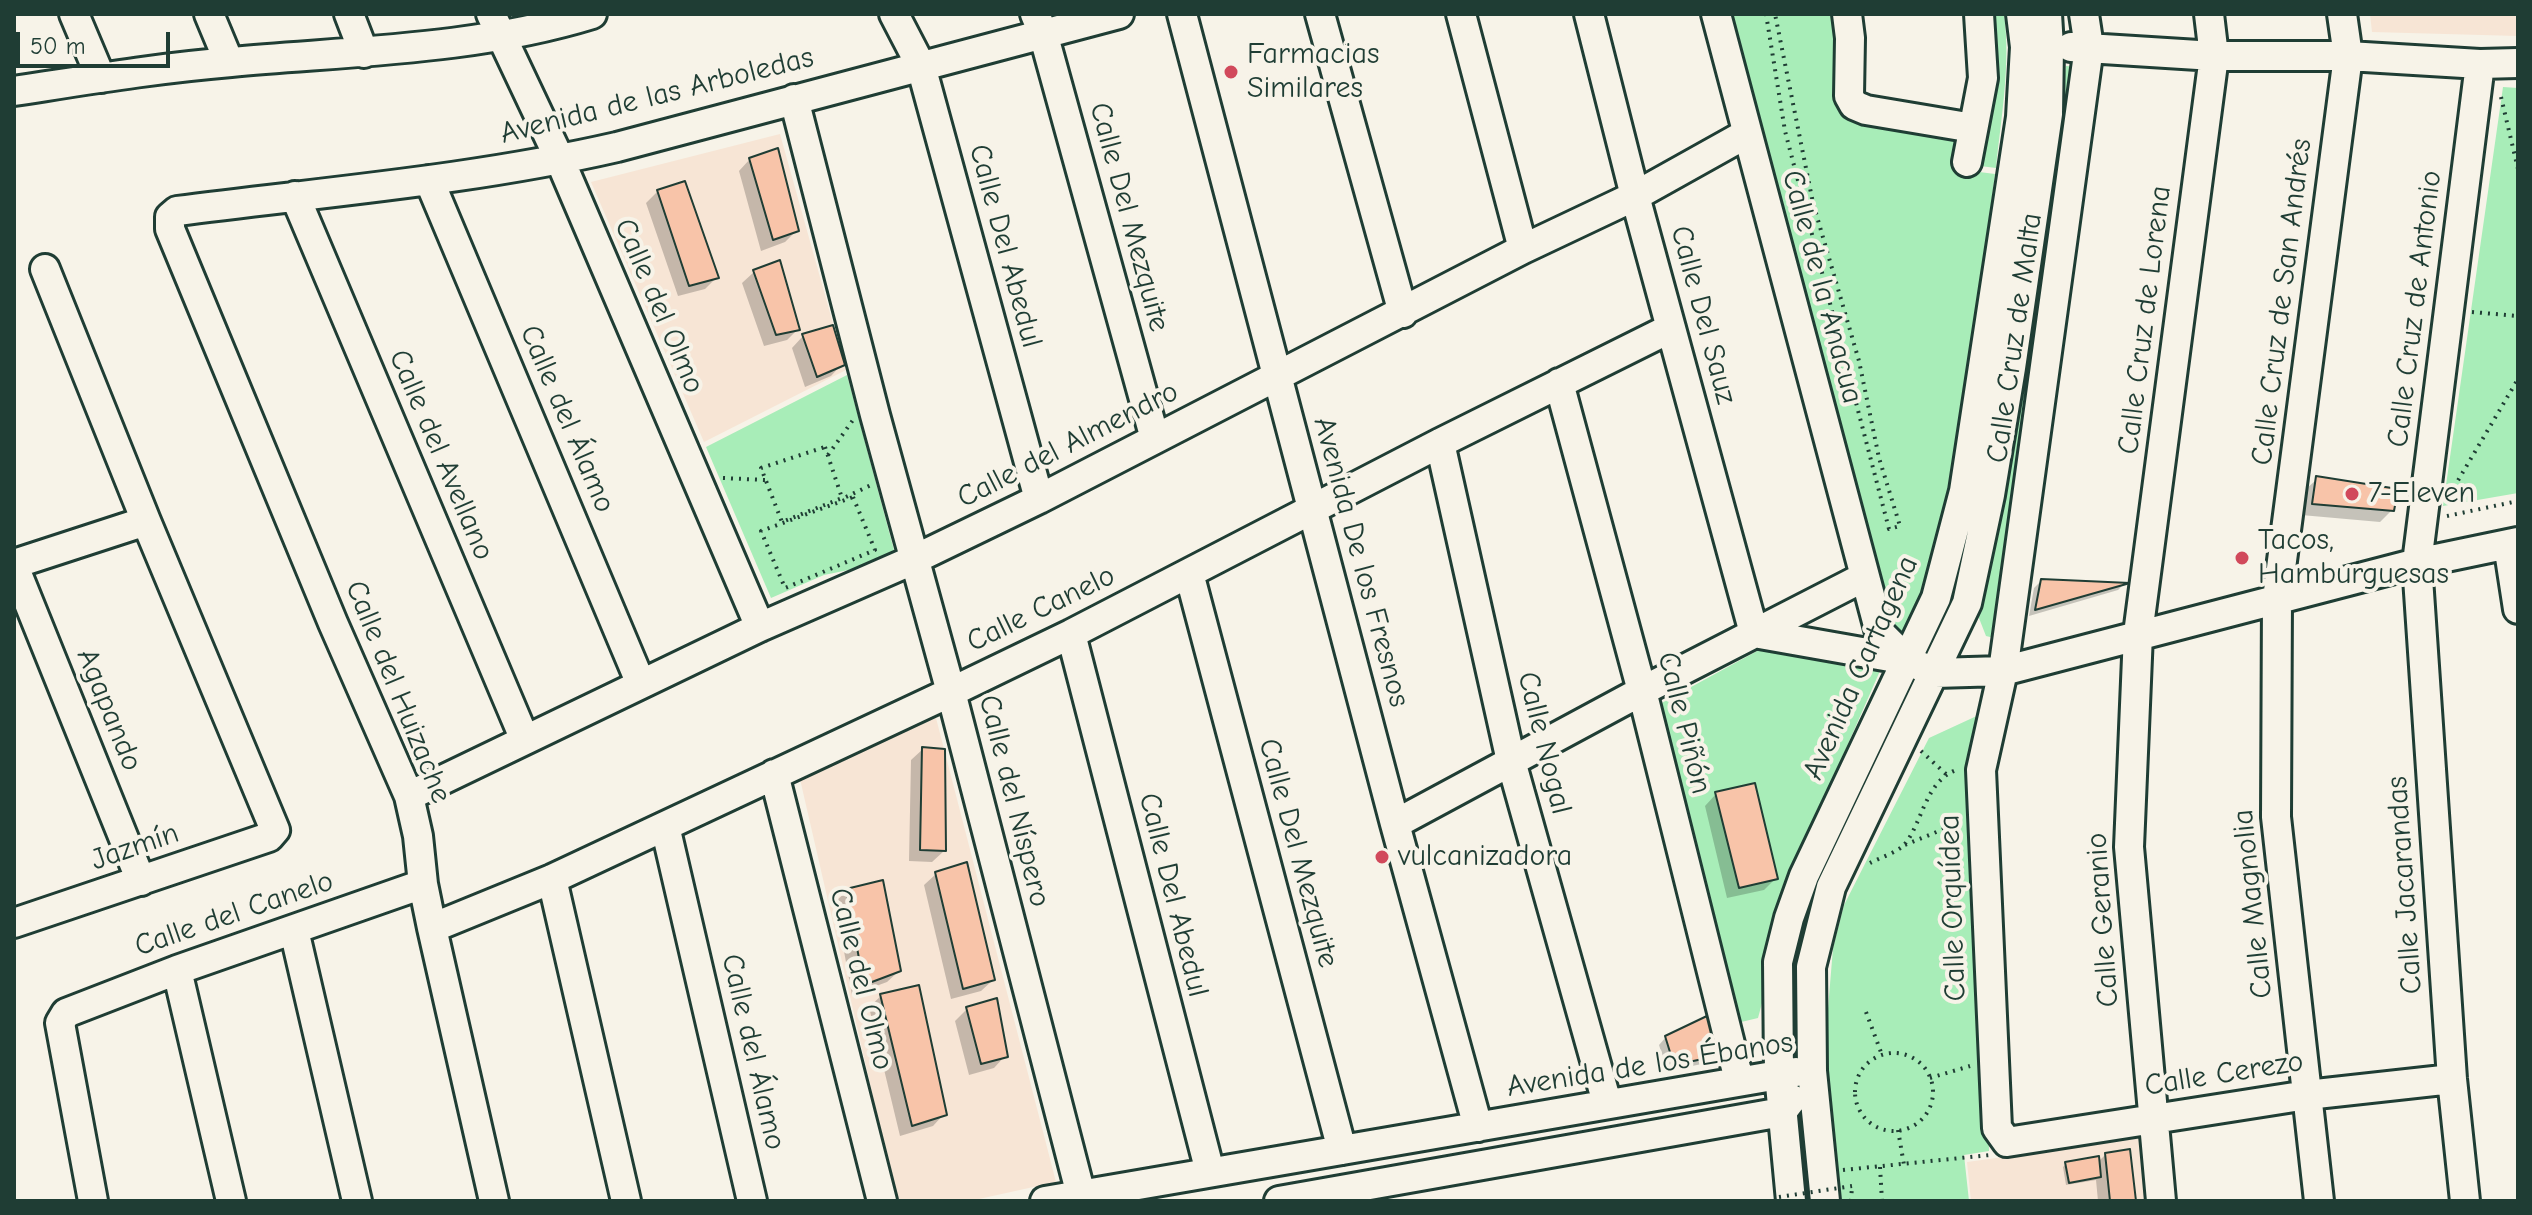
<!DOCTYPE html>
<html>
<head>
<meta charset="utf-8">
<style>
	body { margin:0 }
	#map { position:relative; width:2532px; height:1215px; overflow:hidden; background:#f7f3e8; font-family:"Comic Neue",sans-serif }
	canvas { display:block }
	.frame { position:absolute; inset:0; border:16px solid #1f3d34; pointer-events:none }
	.scale { position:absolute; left:16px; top:32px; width:154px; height:36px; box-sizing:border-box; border:4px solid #1f3d34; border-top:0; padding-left:10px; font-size:24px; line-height:28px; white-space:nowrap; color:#1f3d34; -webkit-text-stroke:6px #f7f3e8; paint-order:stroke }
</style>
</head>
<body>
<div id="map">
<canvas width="2532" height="1215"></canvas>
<div class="frame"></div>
<div class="scale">50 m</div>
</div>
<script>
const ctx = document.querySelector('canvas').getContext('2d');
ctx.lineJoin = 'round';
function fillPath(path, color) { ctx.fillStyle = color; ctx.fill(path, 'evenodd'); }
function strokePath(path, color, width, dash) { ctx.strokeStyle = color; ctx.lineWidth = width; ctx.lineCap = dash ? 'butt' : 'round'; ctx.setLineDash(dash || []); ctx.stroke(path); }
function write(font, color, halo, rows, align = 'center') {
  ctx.font = font + ' "Comic Neue",sans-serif'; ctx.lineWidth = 8; ctx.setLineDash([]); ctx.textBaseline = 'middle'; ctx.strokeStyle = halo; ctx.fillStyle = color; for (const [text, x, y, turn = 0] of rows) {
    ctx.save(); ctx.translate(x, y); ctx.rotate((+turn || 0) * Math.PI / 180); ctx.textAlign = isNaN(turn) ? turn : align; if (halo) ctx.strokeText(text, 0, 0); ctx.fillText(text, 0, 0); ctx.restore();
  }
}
fillPath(new Path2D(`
	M 2370,14 L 2518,14 L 2518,36 L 2372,32 Z
	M 780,134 L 846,370 L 704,442 L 591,182 Z
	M 936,718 L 1056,1182 L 970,1201 L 897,1201 L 800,779 Z
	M 2142,1138 L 2150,1201 L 1971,1201 L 1967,1162 Z`), '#f7e5d5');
fillPath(new Path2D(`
	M 1726,14 L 1836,14 L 1844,112 L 1962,139 L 1956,169 L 1995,174 L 1961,437 L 1931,566 L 1909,630 L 1893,632 Z
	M 1991,14 L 2004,14 C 2011,64 2001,118 1996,168 L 1980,166 L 1993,74 Z
	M 2066,66 L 2082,67 L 1994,638 L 1986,636 L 1977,613 L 2026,354 Z
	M 2503,87 L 2518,88 L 2518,493 L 2443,506 Z
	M 847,375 L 894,550 L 868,566 L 824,575 L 771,598 L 706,447 Z
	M 1770,644 L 1883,664 L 1806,840 L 1758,1018 L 1737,1023 L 1658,705 Z
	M 1981,714 L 1989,1151 L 1964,1155 L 1969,1201 L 1840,1201 L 1825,1045 L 1833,948 L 1844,905 L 1929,738 Z`), '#a8edb8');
fillPath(new Path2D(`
	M 750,159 L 797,230 L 785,242 L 761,251 L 739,171 Z
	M 658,191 L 716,278 L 705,289 L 678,296 L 646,203 Z
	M 754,272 L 798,329 L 787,340 L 764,346 L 742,283 Z
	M 803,336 L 842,364 L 831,376 L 805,387 L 792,348 Z
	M 2317,479 L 2392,510 L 2380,522 L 2301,515 L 2305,490 Z
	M 2041,581 L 2123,585 L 2118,590 L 2029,616 L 2034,588 Z
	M 923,749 L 944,851 L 932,862 L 909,861 L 911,760 Z
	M 1716,794 L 1776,878 L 1764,890 L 1727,898 L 1705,806 Z
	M 936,874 L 993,980 L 981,991 L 951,999 L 924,885 Z
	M 847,891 L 899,971 L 887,982 L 852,995 L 835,902 Z
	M 881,996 L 944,1114 L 933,1126 L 900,1136 L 869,1007 Z
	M 967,1009 L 1005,1056 L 994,1068 L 969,1075 L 955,1021 Z
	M 1666,1037 L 1720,1055 L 1712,1062 L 1667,1071 L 1659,1045 Z
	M 2106,1154 L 2134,1201 L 2098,1201 L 2096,1180 L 2066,1185 L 2063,1167 L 2066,1164 L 2097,1163 Z`), '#0003');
const building = new Path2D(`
	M 778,148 L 799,231 L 773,240 L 749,158 Z
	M 685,181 L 719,278 L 689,286 L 657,190 Z
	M 780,260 L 800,330 L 776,335 L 753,270 Z
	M 833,325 L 845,365 L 817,377 L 802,334 Z
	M 2316,476 L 2398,489 L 2394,511 L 2312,504 Z
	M 2041,579 L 2130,583 L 2035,610 Z
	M 922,747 L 945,749 L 946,851 L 920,850 Z
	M 1755,783 L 1778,879 L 1739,888 L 1715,792 Z
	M 967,862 L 995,980 L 963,989 L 935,872 Z
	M 883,880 L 901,971 L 864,985 L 846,889 Z
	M 919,985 L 947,1115 L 912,1126 L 880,994 Z
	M 997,998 L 1008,1057 L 981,1064 L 966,1007 Z
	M 1709,1015 L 1722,1055 L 1674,1065 L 1665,1036 Z
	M 2130,1149 L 2136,1201 L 2110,1201 L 2105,1153 Z
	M 2099,1156 L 2101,1177 L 2069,1183 L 2065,1162 Z`);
fillPath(building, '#f8c4a9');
strokePath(building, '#1f3d34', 2);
const minor = new Path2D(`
	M 74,14 L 101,78
	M 209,14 L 229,62
	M 349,14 L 364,53
	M 491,14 L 560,160 L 760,627
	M 894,14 L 921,66 L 1039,499
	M 1035,14 L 1043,33 L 1155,439
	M 1182,14 L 1395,824 L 1478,1127
	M 1320,14 L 1403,313
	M 1461,14 L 1523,249
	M 1589,14 L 1635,196 L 1754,633 L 1907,660 L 1935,673 L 2003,671 L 2417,563 L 2518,542
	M 1716,14 L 1880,633 L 1907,660
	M 1847,14 L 1850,38 L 1849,96 L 1854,105 L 1866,110 L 1973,128
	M 2084,14 L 2089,47 L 2003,671 L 1981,770 L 1997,1128 L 2007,1142 L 2307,1095 L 2452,1079
	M 2071,47 L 2214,56 L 2348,56 L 2480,64 L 2518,63
	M 14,91 C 86,80 158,68 231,62 C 352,51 475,50 592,14
	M 794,99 L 875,415 L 951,692 L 1081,1195
	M 1967,162 L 1983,78 L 1979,14
	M 429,180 L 641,684
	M 295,196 L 525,740
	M 1559,383 L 1642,691 L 1739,1080
	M 1440,443 L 1511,761 L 1607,1103
	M 2508,544 L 2518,609
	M 14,564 L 146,521
	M 14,566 L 141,881
	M 1189,573 L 1342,1150
	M 1071,634 L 1210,1172
	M 774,774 L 882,1201
	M 409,796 L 760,627 L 913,560 L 1039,499 L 1523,249 L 1635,196 L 1746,134
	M 1395,824 L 1642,691 L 1864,577
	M 665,826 L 752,1201
	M 552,879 L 626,1201
	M 14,923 L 269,837 L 275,830 L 146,521 L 45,269
	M 432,928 L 552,879 L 951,692 L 1071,634 L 1440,443 L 1671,328
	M 294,930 L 357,1201
	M 177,970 L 231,1201
	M 93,1201 L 60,1023 L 66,1013 L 177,970 L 423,884
	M 494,1201 L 432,928 L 423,884 L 418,836 L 409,796 L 333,623 L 170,229 L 170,217 L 177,211 C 324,192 473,180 617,147 L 1119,14
	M 1045,1201 L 1796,1072
	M 1279,1201 L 1782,1112 L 1792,1099
	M 1791,1201 L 1779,1074 L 1778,962 L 1789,918 L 1804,876 L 1936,598 L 1964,491 L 2021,117 L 2025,47 L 2021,14
	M 1825,1201 L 1812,1071 L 1811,967 L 1831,887 L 1967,603 L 1990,495 L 2011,368 L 2048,114 L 2049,47 L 2047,14
	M 2161,1201 L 2129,847 L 2138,634 L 2214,56 L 2209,14
	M 2319,1201 L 2276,817 L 2277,599 L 2348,56 L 2342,14
	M 2465,1201 L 2452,1079 L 2417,563 L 2480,64`);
strokePath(minor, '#1f3d34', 34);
strokePath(new Path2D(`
	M 1766,14 L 1785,131 L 1889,529 L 1900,526 L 1879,458 L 1859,361 L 1813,203 L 1775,14
	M 2501,97 L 2518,169
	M 2472,312 L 2518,316
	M 825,447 L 842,498 L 782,522 L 761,468 Z
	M 828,455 L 853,420
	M 723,478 L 765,480
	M 2450,494 L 2518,379
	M 846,497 L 871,485
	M 853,497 L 875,550 L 785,588 L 761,531 Z
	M 2447,516 L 2518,501
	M 1921,751 L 1947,775
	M 1905,845 L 1946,828 L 1961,826
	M 1870,863 C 1879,858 1896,853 1904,845 C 1923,823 1925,779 1959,769
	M 1866,1012 L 1882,1055
	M1855 1092a39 39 0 1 1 78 0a39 39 0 1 1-78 0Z
	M 1930,1078 L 1970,1066
	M 1898,1130 L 1904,1165
	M 1880,1167 L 1882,1201
	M 1843,1170 L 1990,1155
	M 1851,1201 L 1852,1186`), '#1f3d34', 4, [2, 6]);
strokePath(minor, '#f7f3e8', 28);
strokePath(new Path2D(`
	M 1779,1197 L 1852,1186`), '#1f3d34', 4, [2, 6]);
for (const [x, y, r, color] of [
	[1231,72,8,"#d1495b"],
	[2352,494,8,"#d1495b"],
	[2242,558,8,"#d1495b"],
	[1382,857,8,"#d1495b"]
]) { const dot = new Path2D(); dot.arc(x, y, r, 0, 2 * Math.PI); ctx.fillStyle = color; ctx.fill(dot); strokePath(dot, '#f7f3e8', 3); }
write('30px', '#1f3d34', '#f7f3e8', [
	["Farmacias",1247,55],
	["Similares",1247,89],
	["7-Eleven",2368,494],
	["Tacos,",2258,541],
	["Hamburguesas",2258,575],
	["vulcanizadora",1398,857]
], 'left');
write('30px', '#1f3d34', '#f7f3e8', [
	["Avenida de las Arboledas",657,96,-14],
	["Calle Del Mezquite",1129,217,75],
	["Calle Del Abedul",1005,246,75],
	["Calle de la Anacua",1822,287,75],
	["Calle Cruz de San Andrés",2282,302,-83],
	["Calle del Olmo",659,306,67],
	["Calle Cruz de Antonio",2415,309,-83],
	["Calle Del Sauz",1703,315,75],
	["Calle Cruz de Lorena",2145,320,-83],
	["Calle Cruz de Malta",2015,338,-82],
	["Calle del Álamo",567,419,67],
	["Calle del Almendro",1068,445,-27],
	["Calle del Avellano",441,455,67],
	["Avenida De los Fresnos",1361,562,75],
	["Calle Canelo",1041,609,-26],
	["Avenida Cartagena",1861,668,-66],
	["Calle del Huizache",398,692,68],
	["Agapando",109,710,68],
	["Calle Piñón",1684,723,76],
	["Calle Nogal",1544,743,76],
	["Calle del Níspero",1014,801,76],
	["Jazmín",135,847,-19],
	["Calle Del Mezquite",1298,853,75],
	["Calle Jacarandas",2405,885,-94],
	["Calle Del Abedul",1173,895,76],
	["Calle Magnolia",2253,904,-96],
	["Calle Orquídea",1953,908,-92],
	["Calle del Canelo",234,914,-19],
	["Calle Geranio",2103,920,-94],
	["Calle del Olmo",861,979,76],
	["Calle del Álamo",753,1052,77],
	["Avenida de los Ébanos",1650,1065,-9],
	["Calle Cerezo",2224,1074,-9]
]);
</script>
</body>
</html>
